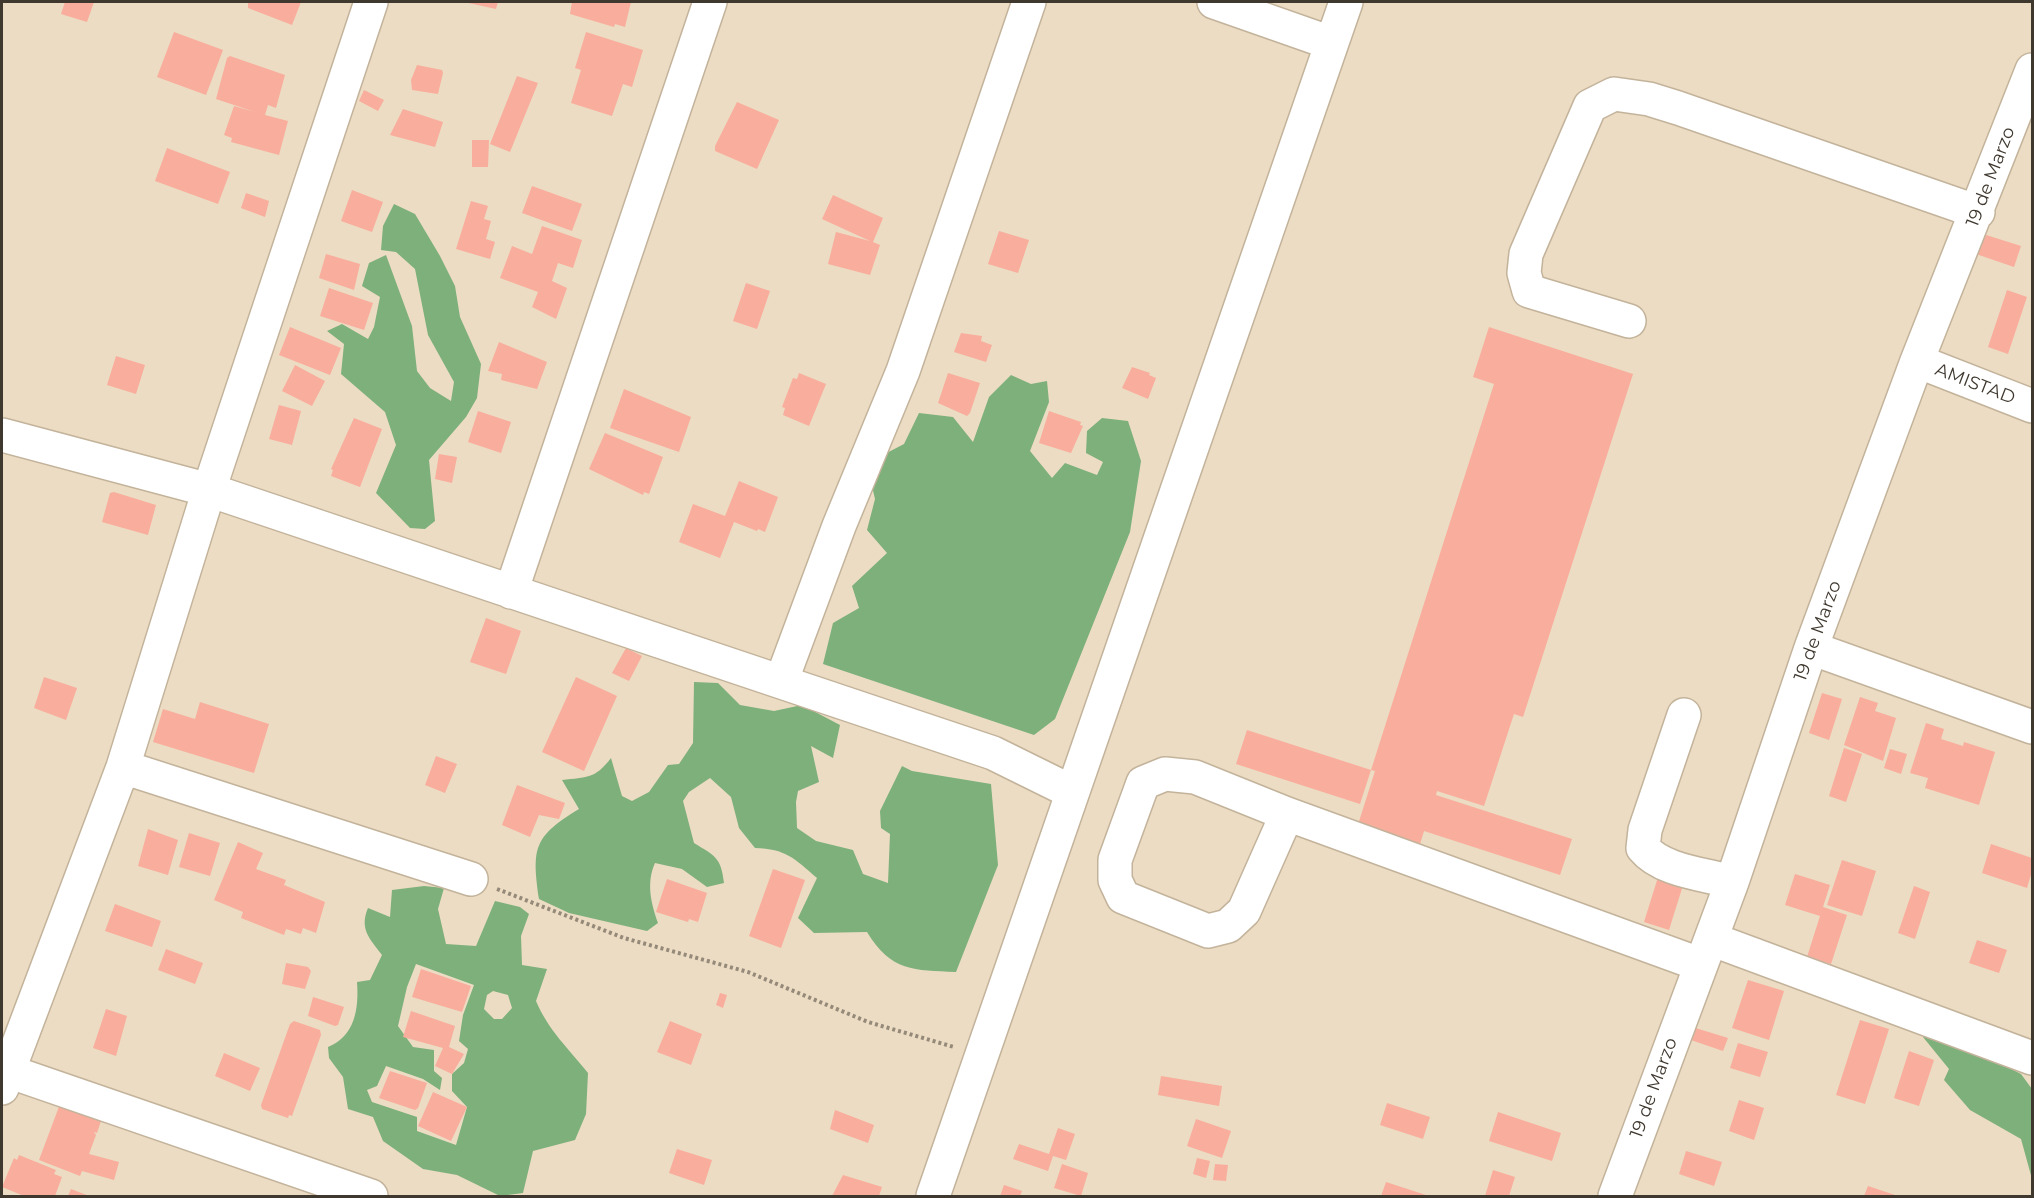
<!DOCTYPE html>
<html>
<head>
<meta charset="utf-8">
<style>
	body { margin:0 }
	#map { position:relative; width:2034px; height:1198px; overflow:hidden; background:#ecdcc3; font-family:Montserrat,sans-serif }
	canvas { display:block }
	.frame { position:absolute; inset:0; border:3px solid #3f382f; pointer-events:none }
</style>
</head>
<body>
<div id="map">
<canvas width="2034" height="1198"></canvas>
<div class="frame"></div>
</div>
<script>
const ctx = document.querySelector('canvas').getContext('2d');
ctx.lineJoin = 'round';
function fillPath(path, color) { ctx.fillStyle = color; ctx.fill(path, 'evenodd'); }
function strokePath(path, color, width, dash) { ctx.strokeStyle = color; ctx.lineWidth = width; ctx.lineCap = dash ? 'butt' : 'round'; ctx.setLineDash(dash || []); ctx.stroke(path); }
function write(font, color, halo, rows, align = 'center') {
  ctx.font = font + ' Montserrat,sans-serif'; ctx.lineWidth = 4.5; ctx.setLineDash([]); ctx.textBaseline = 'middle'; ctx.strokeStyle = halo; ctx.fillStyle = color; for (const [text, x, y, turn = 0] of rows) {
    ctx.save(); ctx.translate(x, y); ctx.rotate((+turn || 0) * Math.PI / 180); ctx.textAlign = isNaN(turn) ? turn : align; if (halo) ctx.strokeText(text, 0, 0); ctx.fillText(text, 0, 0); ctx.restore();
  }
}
fillPath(new Path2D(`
	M 394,204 L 415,214 L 440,256 L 455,286 L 460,317 L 481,364 L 477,398 L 466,417 L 429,460 L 435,521 L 425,529 L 410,528 L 376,493 L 396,445 L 385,412 L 341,374 L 344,344 L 327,331 L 342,324 L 368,339 L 374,327 L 380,297 L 362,286 L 369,263 L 386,255 L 412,326 L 417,371 L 430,388 L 451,401 L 454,382 L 428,335 L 415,269 L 396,252 L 381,250 L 383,226 Z
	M 1011,375 L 1031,384 L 1047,381 L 1049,402 L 1030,451 L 1052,478 L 1065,463 L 1097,475 L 1103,462 L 1086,453 L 1087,431 L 1102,418 L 1128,421 L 1141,461 L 1130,532 L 1055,719 L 1034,735 L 823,664 L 833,623 L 859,608 L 852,586 L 887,553 L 867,530 L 875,499 L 872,486 L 877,458 L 904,444 L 919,413 L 953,417 L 973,442 L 989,397 Z
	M 694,682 L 718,683 L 740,705 L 774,711 L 802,705 L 840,725 L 833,758 L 811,746 L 819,782 L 798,791 L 796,802 L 797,828 L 816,841 L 853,850 L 863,874 L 888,883 L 890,834 L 881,828 L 880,811 L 902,766 L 912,771 L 991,784 L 998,865 L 956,972 C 914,970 891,972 867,932 L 814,933 L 798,918 L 817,878 C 794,858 786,849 755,848 L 739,828 L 731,797 L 710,778 L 689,792 L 683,801 L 694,843 C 715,856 721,857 724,883 L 707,887 L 682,869 L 655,863 C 646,883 651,903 658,923 L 647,931 L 569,913 L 539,899 C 532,848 533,837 579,809 L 562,780 C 587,777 595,779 611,758 L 622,796 L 632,801 L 649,792 L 668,765 L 679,764 L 693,743 Z
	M 424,886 L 444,888 L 438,909 L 446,944 L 476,946 L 495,901 L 520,907 L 529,914 L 521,936 L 522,965 L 547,969 L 536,1001 C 548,1030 569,1049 588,1073 L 586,1114 L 575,1140 L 533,1151 L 523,1193 L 500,1196 L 457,1175 L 423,1169 L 383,1141 L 373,1117 L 348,1109 L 343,1077 L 329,1058 L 328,1047 C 355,1036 359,1009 357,982 L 370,980 L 382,955 C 370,939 359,929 368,908 L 390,917 L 392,890 ZM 416,964 L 474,985 L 463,1015 L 459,1041 L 468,1049 L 464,1063 L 452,1074 L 452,1091 L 467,1107 L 456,1145 L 417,1131 L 417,1117 L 372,1102 L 367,1090 L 377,1086 L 386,1066 L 423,1079 L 440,1090 L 442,1078 L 434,1071 L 434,1050 L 413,1047 L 398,1026 L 407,987 ZM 493,991 L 508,995 L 512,1008 L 502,1019 L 494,1019 L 484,1009 L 487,995 Z
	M 1935,1030 L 2021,1074 L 2032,1089 L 2032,1179 L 2021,1139 L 1970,1110 L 1944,1080 L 1949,1069 L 1923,1037 Z`), '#7db07b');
fillPath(new Path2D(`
	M 65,2 L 94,2 L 87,22 L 61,14 Z
	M 248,2 L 301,2 L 292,25 L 248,8 Z
	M 464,2 L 498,2 L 496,9 Z
	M 572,2 L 631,2 L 625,27 L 615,24 L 614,27 L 570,14 Z
	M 174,32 L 223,50 L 206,95 L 157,77 Z
	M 586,32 L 643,50 L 632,87 L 623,84 L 612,116 L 571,103 L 581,70 L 575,68 Z
	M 230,56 L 285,75 L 276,108 L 268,105 L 265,115 L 288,121 L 279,155 L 231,142 L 232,138 L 224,135 L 234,106 L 255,112 L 216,99 L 227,58 Z
	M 417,65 L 442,70 L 443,73 L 438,94 L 412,90 L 411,80 Z
	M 517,76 L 538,83 L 510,152 L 490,144 Z
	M 364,90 L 384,100 L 378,111 L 359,101 Z
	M 737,102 L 779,120 L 757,169 L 715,151 L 715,146 Z
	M 403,109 L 443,122 L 435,147 L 390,135 Z
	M 472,140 L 489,140 L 488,167 L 472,167 Z
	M 167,148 L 230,172 L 218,204 L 155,181 Z
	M 532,186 L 582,204 L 572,231 L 522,213 Z
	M 352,190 L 383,202 L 372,232 L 341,221 Z
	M 246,193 L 269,201 L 265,217 L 241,208 Z
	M 833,195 L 883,218 L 873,242 L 880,245 L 870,275 L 828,264 L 836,232 L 870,241 L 822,219 Z
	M 471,201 L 488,206 L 484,219 L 491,221 L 486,239 L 495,242 L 490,259 L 456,249 Z
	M 542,226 L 582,240 L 573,268 L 558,263 L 552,281 L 567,288 L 556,319 L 532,307 L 538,292 L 500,278 L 512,246 L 532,254 Z
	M 999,231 L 1029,240 L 1018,273 L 988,264 Z
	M 1983,234 L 2021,246 L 2014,267 L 1976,254 Z
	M 326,254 L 360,264 L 354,290 L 319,278 Z
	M 746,283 L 770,291 L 757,329 L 733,321 Z
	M 329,288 L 373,303 L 364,330 L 320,316 Z
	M 2007,290 L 2027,297 L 2008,354 L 1988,347 Z
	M 290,327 L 341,348 L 330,375 L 279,355 Z
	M 1489,327 L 1633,374 L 1523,717 L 1514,714 L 1484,806 L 1437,791 L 1436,795 L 1572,839 L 1560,875 L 1424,831 L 1417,854 L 1355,834 L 1375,771 L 1371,770 L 1360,804 L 1236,764 L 1247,730 L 1371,770 L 1494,384 L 1473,377 Z
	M 961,333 L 982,336 L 981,341 L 992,345 L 986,362 L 954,352 Z
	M 499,342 L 547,362 L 537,389 L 501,380 L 502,374 L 488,371 Z
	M 116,356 L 145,365 L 136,394 L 107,385 Z
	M 295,365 L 325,381 L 312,406 L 282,391 Z
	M 1132,367 L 1150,373 L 1149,375 L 1156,378 L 1148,399 L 1122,388 Z
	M 799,373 L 826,384 L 809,426 L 783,415 L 785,408 L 782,407 L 793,378 L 797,379 Z
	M 948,373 L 980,383 L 970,413 L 967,416 L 938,403 Z
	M 624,389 L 691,417 L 679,452 L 610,428 Z
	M 279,405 L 301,411 L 292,445 L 269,439 Z
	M 478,411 L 511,422 L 501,453 L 468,442 Z
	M 1049,411 L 1081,422 L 1080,425 L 1083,426 L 1071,453 L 1039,443 Z
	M 354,418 L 382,429 L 360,487 L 331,476 L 333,470 L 331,469 Z
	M 605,433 L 663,457 L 649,494 L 644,492 L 643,495 L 589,469 Z
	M 439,454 L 457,457 L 452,483 L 435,479 Z
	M 739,481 L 778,497 L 765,532 L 758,529 L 757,531 L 734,522 L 720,558 L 679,542 L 693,504 L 725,516 Z
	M 114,492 L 156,505 L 148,535 L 102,522 L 110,493 Z
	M 486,618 L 521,631 L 506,674 L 470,662 Z
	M 626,648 L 642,656 L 629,681 L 612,673 Z
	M 44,677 L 77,688 L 66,720 L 34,708 Z
	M 576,677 L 617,696 L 584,771 L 542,752 Z
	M 1822,693 L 1842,699 L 1829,740 L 1809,733 Z
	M 1860,697 L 1878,703 L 1875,711 L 1896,718 L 1883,761 L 1844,745 Z
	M 200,702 L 269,724 L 254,773 L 153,742 L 163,709 L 195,719 Z
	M 1926,723 L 1944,729 L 1941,739 L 1963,746 L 1964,742 L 1995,752 L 1979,805 L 1925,788 L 1928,778 L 1910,773 Z
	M 1844,748 L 1862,754 L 1846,802 L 1829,796 Z
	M 1890,749 L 1907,754 L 1901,774 L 1884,768 Z
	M 436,756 L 457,764 L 445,793 L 425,785 Z
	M 517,785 L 565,803 L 559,819 L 539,815 L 530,837 L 502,825 Z
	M 148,829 L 178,840 L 168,875 L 138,866 Z
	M 189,833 L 220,843 L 210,876 L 179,867 Z
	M 238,842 L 263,853 L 256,869 L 286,880 L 284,885 L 325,902 L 316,933 L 303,928 L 301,934 L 286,929 L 284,935 L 241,918 L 243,912 L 214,900 Z
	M 1991,844 L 2032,858 L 2032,871 L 2027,888 L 1982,873 Z
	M 1842,860 L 1876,871 L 1862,916 L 1827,905 Z
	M 773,869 L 805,880 L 781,948 L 749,936 Z
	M 1659,874 L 1684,882 L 1669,930 L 1644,922 Z
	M 1795,874 L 1830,885 L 1823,907 L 1847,915 L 1831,964 L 1807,957 L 1820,916 L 1785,905 Z
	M 667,879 L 707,893 L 698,922 L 689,919 L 688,922 L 656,912 Z
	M 1914,886 L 1930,892 L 1915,939 L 1898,933 Z
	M 115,904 L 161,921 L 152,947 L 105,931 Z
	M 1977,940 L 2007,950 L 1999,973 L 1969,963 Z
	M 166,949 L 203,963 L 195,984 L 158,970 Z
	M 286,963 L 308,967 L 311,971 L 305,989 L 282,984 Z
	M 421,969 L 471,986 L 462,1012 L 412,997 Z
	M 1748,980 L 1784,991 L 1769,1040 L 1732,1028 Z
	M 720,993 L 727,995 L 723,1008 L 716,1005 Z
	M 313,997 L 344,1007 L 338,1025 L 335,1026 L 308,1016 Z
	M 106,1009 L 127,1016 L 116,1056 L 93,1048 Z
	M 411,1011 L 455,1026 L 449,1047 L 464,1054 L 452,1074 L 435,1066 L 443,1048 L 403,1037 Z
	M 1860,1020 L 1889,1029 L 1865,1104 L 1836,1095 Z
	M 294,1021 L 320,1030 L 321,1035 L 292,1116 L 289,1115 L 288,1118 L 262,1109 L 261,1105 L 290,1024 Z
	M 670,1021 L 702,1034 L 691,1065 L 657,1052 Z
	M 1689,1026 L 1728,1038 L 1723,1051 L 1685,1038 Z
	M 1738,1043 L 1768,1052 L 1760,1077 L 1730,1068 Z
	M 1909,1051 L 1934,1060 L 1919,1106 L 1894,1098 Z
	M 224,1053 L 260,1068 L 250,1091 L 215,1076 Z
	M 390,1071 L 427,1083 L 418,1108 L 415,1110 L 379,1098 Z
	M 1161,1076 L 1222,1086 L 1219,1106 L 1158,1095 Z
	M 433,1092 L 467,1107 L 451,1141 L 418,1126 Z
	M 1739,1100 L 1764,1108 L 1754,1140 L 1729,1131 Z
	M 1387,1103 L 1430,1117 L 1423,1139 L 1380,1125 Z
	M 60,1104 L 102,1118 L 97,1133 L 94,1132 L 96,1135 L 89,1154 L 119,1162 L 114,1180 L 82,1171 L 80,1176 L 39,1160 Z
	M 835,1110 L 874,1125 L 868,1143 L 830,1129 Z
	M 1498,1112 L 1561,1133 L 1552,1161 L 1489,1141 Z
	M 1196,1119 L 1231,1131 L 1222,1158 L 1187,1146 Z
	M 1058,1128 L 1075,1134 L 1066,1160 L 1053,1156 L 1048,1171 L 1013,1159 L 1019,1144 L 1049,1154 Z
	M 677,1149 L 712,1160 L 704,1185 L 669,1173 Z
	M 1686,1151 L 1722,1162 L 1714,1186 L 1679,1174 Z
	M 19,1155 L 56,1170 L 54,1174 L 62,1177 L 55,1196 L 24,1196 L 2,1187 L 14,1158 L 17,1160 Z
	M 1197,1158 L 1210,1161 L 1206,1178 L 1193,1174 Z
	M 1062,1164 L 1088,1173 L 1081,1196 L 1054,1188 Z
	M 1215,1164 L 1228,1165 L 1226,1181 L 1213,1180 Z
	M 1493,1170 L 1515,1177 L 1509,1196 L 1485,1196 Z
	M 843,1175 L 882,1187 L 879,1196 L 832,1196 Z
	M 1386,1182 L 1429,1196 L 1381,1196 Z
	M 1004,1185 L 1022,1191 L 1020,1196 L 1000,1196 Z
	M 1868,1186 L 1898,1196 L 1864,1196 Z
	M 71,1189 L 89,1196 L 68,1196 Z`), '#f9ad9c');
const minor = new Path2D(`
	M 1214,2 L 1331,43
	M 1629,321 L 1529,291 L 1524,273 L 1526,254 L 1590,106 L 1614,94 L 1649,99 L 1678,108 L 1978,212
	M 1917,361 L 2032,406
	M 2,435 L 209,490 L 993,753 L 1072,792
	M 511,592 L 710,2
	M 1811,648 L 2032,727
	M 781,682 L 839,526 L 903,371 L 1029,2
	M 1684,715 L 1645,830 L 1643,848 C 1662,871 1704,874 1732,882
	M 123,767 L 471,879
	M 1287,814 L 1244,911 L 1228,926 L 1208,931 L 1123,897 L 1115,880 L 1115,860 L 1143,783 L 1165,774 L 1195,777 L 1287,814 L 1699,964
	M 1711,939 L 2032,1058
	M 2,1069 L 371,1196
	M 2,1088 L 123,767 L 209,490 L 371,2
	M 933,1196 L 1346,2
	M 1615,1196 L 1732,882 L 1811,648 L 1917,361 L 2032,70`);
strokePath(minor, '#c3b39b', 36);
strokePath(new Path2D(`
	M 497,889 L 624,938 L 748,972 L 868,1022 L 954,1047`), '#958a79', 4, [3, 3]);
strokePath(minor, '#fff', 33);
write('18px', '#3f382f', '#fff', [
	["19 de Marzo",1991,177,-69],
	["AMISTAD",1975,384,21],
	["19 de Marzo",1818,631,-70],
	["19 de Marzo",1654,1088,-70]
]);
</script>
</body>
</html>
